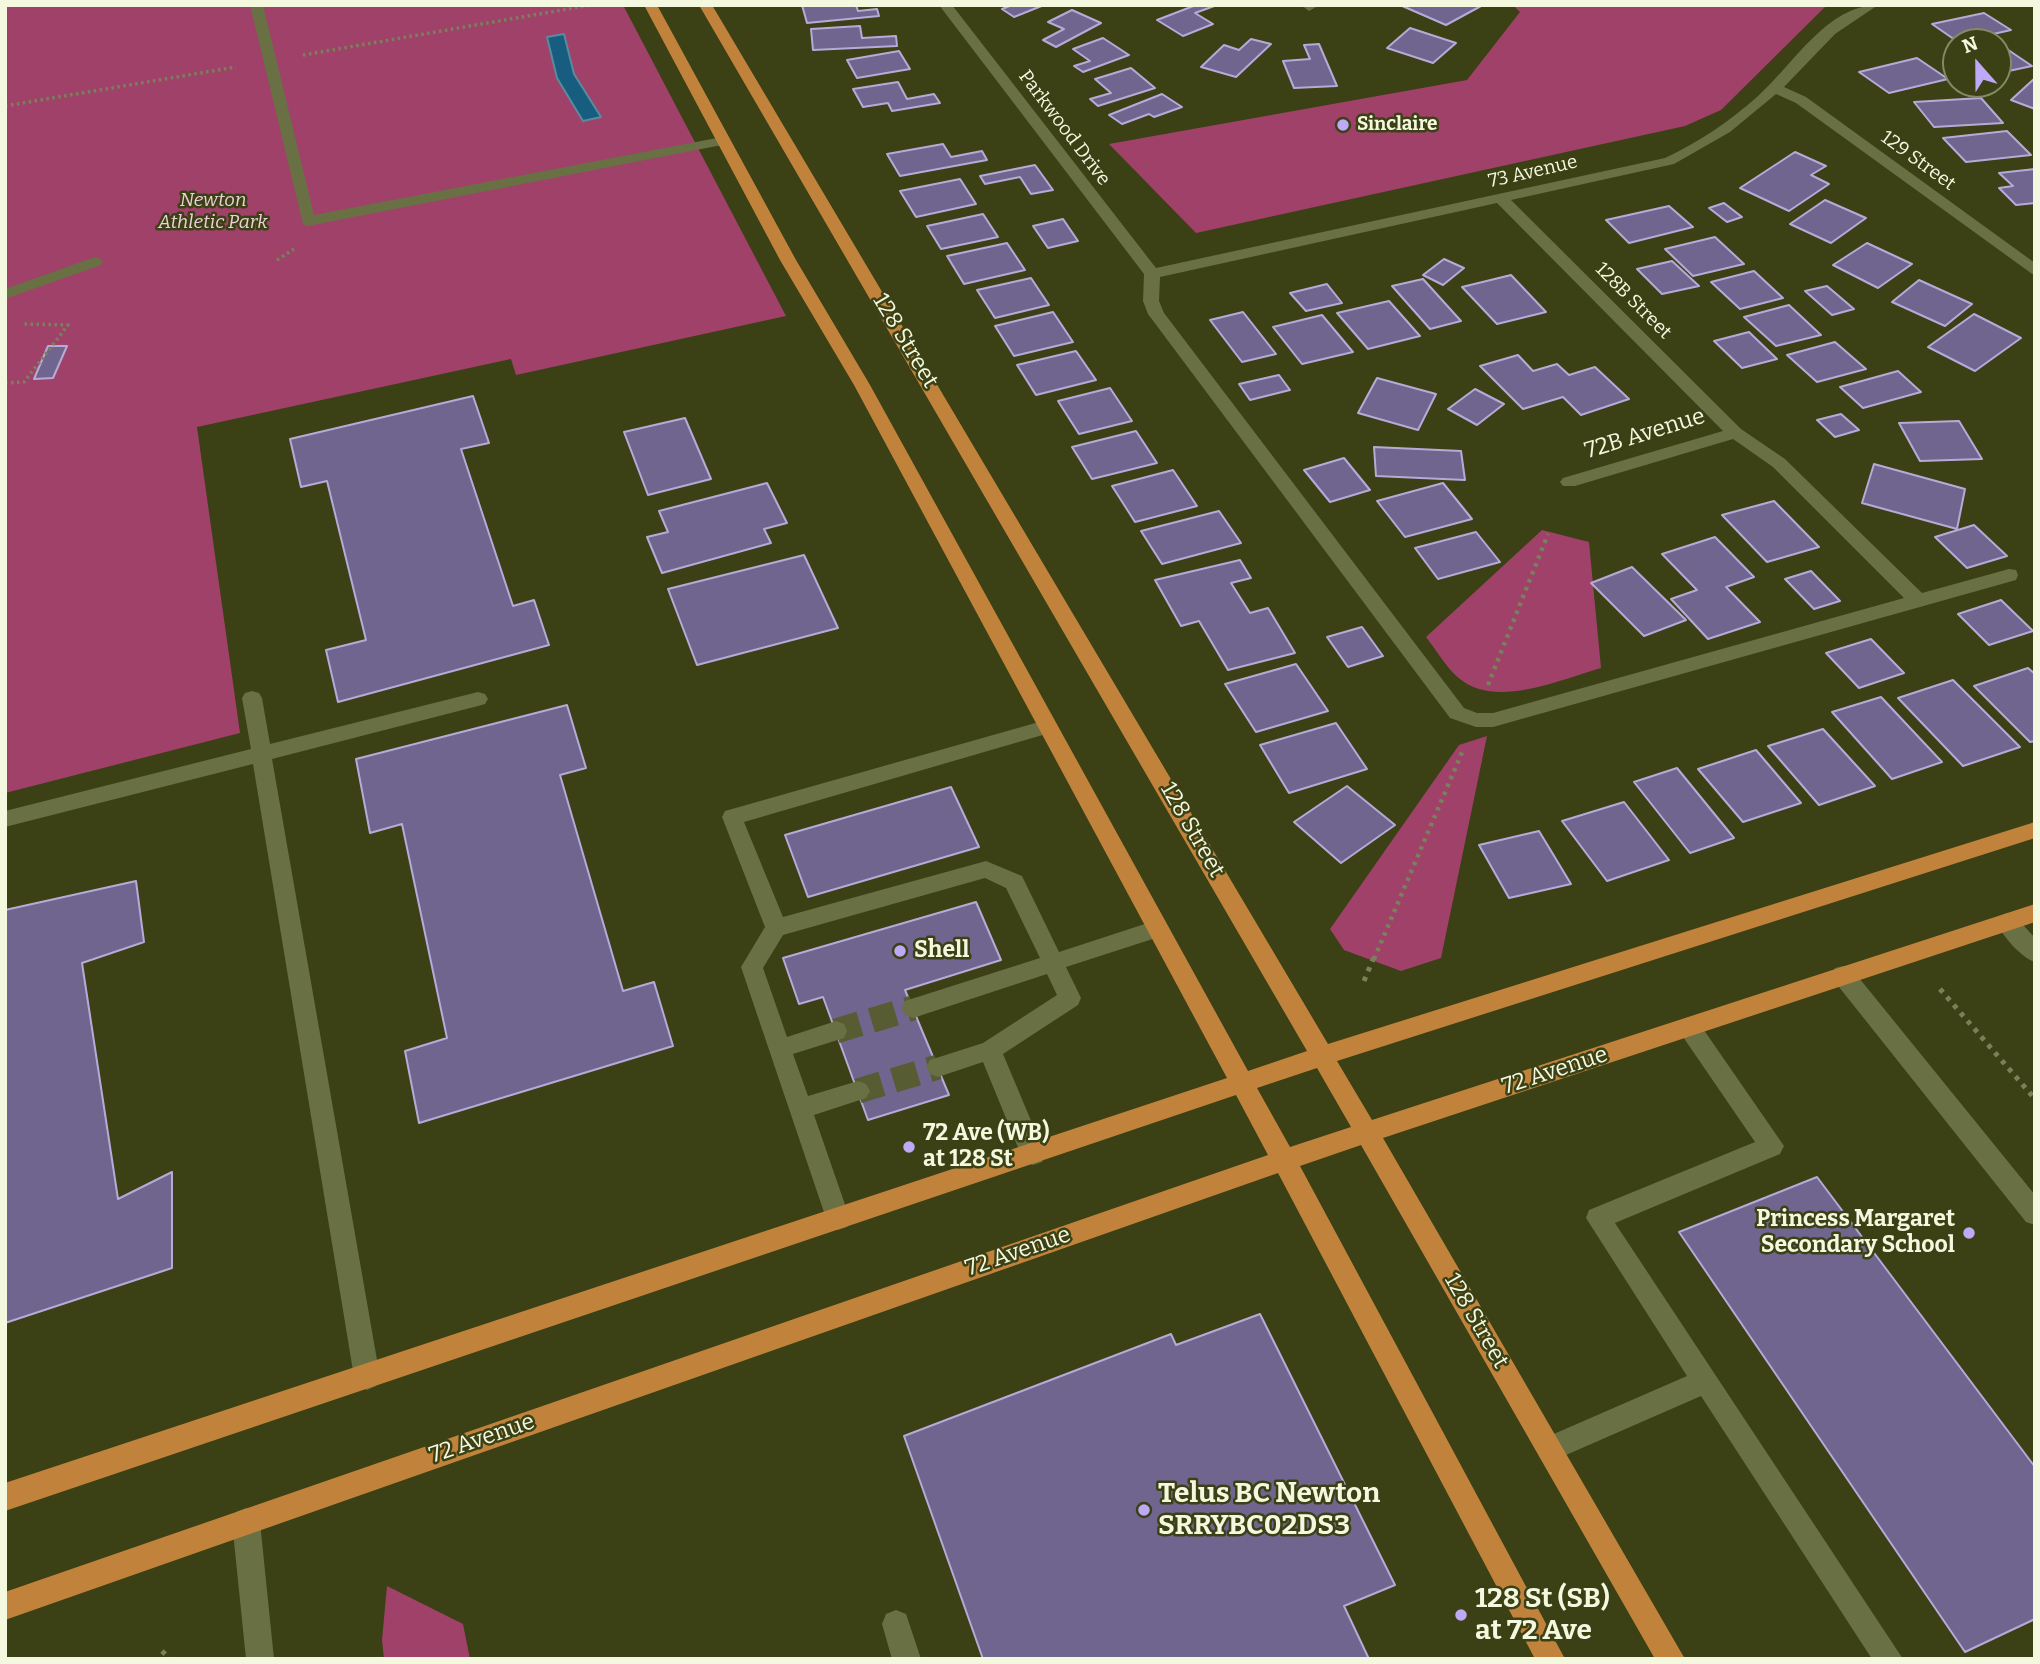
<!DOCTYPE html>
<html>
<head>
<meta charset="utf-8">
<style>
	body { margin:0 }
	#map { position:relative; width:2040px; height:1664px; overflow:hidden; background:#3b4015; font-family:Bitter,serif }
	canvas { display:block }
	.frame { position:absolute; inset:0; border:7px solid #f3f8df; pointer-events:none }
	.north { position:absolute; left:1942px; top:28px; width:70px; height:70px; box-sizing:border-box; background:#3b4015; border:2px solid #858a66; border-radius:50%; rotate:339deg; font-size:19px; font-weight:700; line-height:28px; text-align:center; color:#f3f8df }
	.north::after { content:''; display:block; margin:auto; width:24px; height:32px; background:#bda9f5; clip-path:polygon(50% 0,100% 100%,50% 72%,0 100%) }
</style>
</head>
<body>
<div id="map">
<canvas width="2040" height="1664"></canvas>
<div class="frame"></div>
<div class="north">N</div>
</div>
<script>
const ctx = document.querySelector('canvas').getContext('2d');
ctx.lineJoin = 'round';
function fillPath(path, color) { ctx.fillStyle = color; ctx.fill(path, 'evenodd'); }
function strokePath(path, color, width, dash) { ctx.strokeStyle = color; ctx.lineWidth = width; ctx.lineCap = dash ? 'butt' : 'round'; ctx.setLineDash(dash || []); ctx.stroke(path); }
function write(font, color, halo, rows, align = 'center') {
  ctx.font = font + ' Bitter,serif'; ctx.lineWidth = 5; ctx.setLineDash([]); ctx.textBaseline = 'middle'; ctx.strokeStyle = halo; ctx.fillStyle = color; for (const [text, x, y, turn = 0] of rows) {
    ctx.save(); ctx.translate(x, y); ctx.rotate((+turn || 0) * Math.PI / 180); ctx.textAlign = isNaN(turn) ? turn : align; if (halo) ctx.strokeText(text, 0, 0); ctx.fillText(text, 0, 0); ctx.restore();
  }
}
fillPath(new Path2D(`
	M 5,5 L 623,5 L 786,316 L 516,375 L 511,359 L 197,427 L 240,733 L 5,793 Z
	M 1513,5 L 1827,5 L 1721,110 L 1685,126 L 1196,233 L 1109,144 L 1467,80 L 1520,12 Z
	M 1542,530 L 1589,542 L 1601,668 C 1562,679 1496,709 1460,679 C 1447,669 1437,651 1426,637 Z
	M 1487,736 L 1441,958 L 1401,971 L 1344,950 L 1330,929 L 1459,745 Z
	M 387,1586 L 463,1624 L 470,1659 L 384,1659 L 382,1640 Z`), '#a0416a');
const water = new Path2D(`
	M 564,34 L 574,74 L 601,117 L 583,121 L 557,78 L 547,37 Z`);
fillPath(water, '#165d80');
strokePath(water, '#588c9c', 2);
const building = new Path2D(`
	M 802,5 L 856,5 L 858,11 L 877,9 L 879,16 L 807,23 Z
	M 1012,5 L 1044,5 L 1014,17 L 1002,9 Z
	M 1196,5 L 1217,5 L 1195,13 L 1213,24 L 1183,36 L 1157,20 Z
	M 1400,5 L 1480,5 L 1481,6 L 1446,25 Z
	M 1072,10 L 1101,23 L 1056,47 L 1043,40 L 1064,29 L 1048,22 Z
	M 1984,13 L 2011,30 L 1958,42 L 1932,24 Z
	M 860,26 L 862,38 L 896,36 L 897,46 L 813,50 L 811,29 Z
	M 1410,28 L 1456,43 L 1433,63 L 1387,48 Z
	M 1103,38 L 1129,55 L 1083,72 L 1074,66 L 1090,61 L 1073,49 Z
	M 1251,39 L 1271,44 L 1236,77 L 1201,67 L 1224,45 L 1239,50 Z
	M 1998,43 L 2032,66 L 1999,73 Z
	M 1319,44 L 1337,86 L 1294,88 L 1283,61 L 1310,59 L 1304,45 Z
	M 899,51 L 910,69 L 857,78 L 847,60 Z
	M 1917,58 L 1948,79 L 1889,93 L 1859,72 Z
	M 1131,68 L 1155,88 L 1098,106 L 1090,99 L 1111,93 L 1095,79 Z
	M 2035,78 L 2035,109 L 2011,100 Z
	M 898,82 L 907,99 L 934,94 L 940,103 L 892,111 L 888,103 L 863,107 L 853,89 Z
	M 1162,94 L 1182,107 L 1154,117 L 1149,114 L 1122,124 L 1109,115 Z
	M 1981,98 L 2003,123 L 1934,127 L 1914,102 Z
	M 2007,131 L 2031,155 L 1966,162 L 1943,138 Z
	M 943,144 L 951,157 L 982,151 L 987,160 L 900,176 L 887,154 Z
	M 1795,152 L 1826,166 L 1811,175 L 1829,184 L 1789,211 L 1740,188 Z
	M 1035,165 L 1053,190 L 1031,194 L 1020,177 L 985,184 L 980,176 Z
	M 2035,169 L 2035,203 L 2016,205 L 1999,188 L 2013,186 L 1999,173 Z
	M 960,179 L 976,204 L 916,217 L 900,191 Z
	M 1825,200 L 1866,218 L 1831,243 L 1790,224 Z
	M 1724,203 L 1742,217 L 1727,222 L 1709,208 Z
	M 1669,206 L 1693,227 L 1629,243 L 1606,220 Z
	M 983,214 L 998,237 L 941,249 L 927,226 Z
	M 1063,219 L 1078,241 L 1048,248 L 1033,226 Z
	M 1715,237 L 1744,264 L 1693,276 L 1665,249 Z
	M 1007,243 L 1025,270 L 964,284 L 947,256 Z
	M 1867,243 L 1912,264 L 1878,288 L 1833,265 Z
	M 1444,259 L 1464,268 L 1443,285 L 1423,275 Z
	M 1672,261 L 1699,286 L 1662,294 L 1637,269 Z
	M 1754,271 L 1783,298 L 1740,309 L 1711,282 Z
	M 1511,275 L 1546,312 L 1497,324 L 1462,287 Z
	M 1031,278 L 1049,305 L 995,318 L 977,290 Z
	M 1423,279 L 1461,321 L 1430,329 L 1392,286 Z
	M 1919,280 L 1972,304 L 1945,326 L 1892,302 Z
	M 1327,284 L 1342,303 L 1306,311 L 1290,293 Z
	M 1827,286 L 1854,309 L 1832,315 L 1805,291 Z
	M 1389,301 L 1420,336 L 1368,349 L 1337,313 Z
	M 1789,305 L 1821,335 L 1776,346 L 1744,317 Z
	M 1053,312 L 1073,342 L 1014,356 L 995,326 Z
	M 1243,312 L 1276,354 L 1242,362 L 1210,320 Z
	M 1974,314 L 2021,338 L 1975,371 L 1928,347 Z
	M 1322,315 L 1353,352 L 1302,364 L 1273,327 Z
	M 1749,332 L 1777,359 L 1742,368 L 1714,341 Z
	M 1835,342 L 1866,369 L 1817,382 L 1787,355 Z
	M 48,346 L 67,346 L 53,378 L 34,379 Z
	M 1076,351 L 1096,380 L 1036,395 L 1017,365 Z
	M 1518,355 L 1533,371 L 1557,364 L 1569,375 L 1595,367 L 1629,399 L 1581,415 L 1563,397 L 1523,409 L 1480,366 Z
	M 1898,371 L 1921,392 L 1863,408 L 1840,387 Z
	M 1279,375 L 1290,390 L 1250,400 L 1239,384 Z
	M 1377,378 L 1436,394 L 1418,430 L 1358,413 Z
	M 1110,388 L 1132,421 L 1079,434 L 1058,401 Z
	M 1475,389 L 1504,404 L 1477,425 L 1448,409 Z
	M 473,396 L 489,443 L 461,449 L 513,606 L 534,600 L 549,645 L 338,702 L 326,650 L 366,640 L 327,481 L 301,487 L 290,439 Z
	M 1841,414 L 1859,430 L 1835,437 L 1817,420 Z
	M 685,418 L 711,479 L 648,495 L 624,432 Z
	M 1959,421 L 1982,459 L 1920,461 L 1899,423 Z
	M 1136,431 L 1157,463 L 1092,479 L 1072,447 Z
	M 1374,447 L 1461,451 L 1465,480 L 1376,476 Z
	M 1344,458 L 1370,490 L 1330,502 L 1304,470 Z
	M 1874,464 L 1965,489 L 1957,529 L 1862,503 Z
	M 1173,470 L 1197,506 L 1135,522 L 1112,486 Z
	M 767,483 L 787,523 L 764,529 L 771,543 L 662,573 L 647,537 L 668,532 L 659,511 Z
	M 1443,483 L 1472,519 L 1405,537 L 1377,501 Z
	M 1774,501 L 1819,547 L 1767,562 L 1722,515 Z
	M 1219,511 L 1241,543 L 1162,564 L 1141,531 Z
	M 1974,525 L 2007,556 L 1967,568 L 1935,537 Z
	M 1476,532 L 1500,562 L 1438,579 L 1415,548 Z
	M 1715,537 L 1754,577 L 1726,587 L 1760,622 L 1708,639 L 1671,599 L 1697,590 L 1662,554 Z
	M 804,555 L 838,628 L 697,665 L 668,589 Z
	M 1240,560 L 1251,578 L 1231,583 L 1250,613 L 1268,608 L 1295,653 L 1228,670 L 1199,621 L 1181,626 L 1155,580 Z
	M 1632,567 L 1686,620 L 1644,636 L 1591,583 Z
	M 1811,571 L 1840,601 L 1814,609 L 1785,579 Z
	M 2001,600 L 2033,631 L 1989,645 L 1958,614 Z
	M 1362,627 L 1383,656 L 1348,667 L 1327,637 Z
	M 1871,639 L 1904,673 L 1859,688 L 1826,653 Z
	M 1296,664 L 1328,711 L 1256,732 L 1225,684 Z
	M 2028,668 L 2035,674 L 2035,741 L 2030,742 L 1974,686 Z
	M 1953,680 L 2020,747 L 1963,766 L 1898,698 Z
	M 1881,697 L 1942,762 L 1892,779 L 1832,712 Z
	M 567,705 L 586,768 L 560,775 L 623,991 L 654,982 L 673,1046 L 419,1123 L 405,1051 L 447,1038 L 402,824 L 370,833 L 356,759 Z
	M 1336,723 L 1367,769 L 1289,793 L 1260,745 Z
	M 1823,729 L 1875,786 L 1819,805 L 1768,746 Z
	M 1756,750 L 1801,803 L 1743,822 L 1698,769 Z
	M 1677,768 L 1734,838 L 1690,853 L 1634,782 Z
	M 1347,786 L 1395,825 L 1341,863 L 1294,822 Z
	M 951,787 L 979,847 L 808,897 L 785,835 Z
	M 1624,802 L 1669,860 L 1607,881 L 1562,821 Z
	M 1539,831 L 1571,884 L 1509,898 L 1479,845 Z
	M 136,881 L 144,942 L 82,963 L 118,1199 L 172,1172 L 172,1268 L 5,1323 L 5,910 Z
	M 976,902 L 1001,960 L 905,990 L 949,1095 L 868,1120 L 823,997 L 799,1004 L 783,958 Z
	M 1817,1177 L 2035,1467 L 2035,1619 L 1965,1652 L 1679,1232 Z
	M 1260,1314 L 1395,1585 L 1344,1606 L 1369,1659 L 983,1659 L 904,1436 L 1171,1334 L 1176,1345 Z`);
fillPath(building, '#70658e');
strokePath(building, '#b6abd8', 2);
strokePath(new Path2D(`
	M 836,1031 L 913,1008
	M 858,1091 L 938,1067`), '#575c33', 25, [25, 12]);
strokePath(new Path2D(`
	M 303,55 L 591,5
	M 5,106 L 236,67
	M 277,260 L 294,249
	M 5,383 L 24,382 L 68,325 L 24,324`), '#7b805c', 3.5, [2.5, 3.5]);
strokePath(new Path2D(`
	M 1488,685 L 1548,534
	M 1374,959 L 1463,750`), '#7b805c', 4.5, [3.5, 5]);
strokePath(new Path2D(`
	M 1364,981 L 1374,957
	M 1940,989 L 2035,1099
	M 162,1651 L 170,1659`), '#7b805c', 5, [4.5, 6]);
fillPath(new Path2D(`
	M 250,5 L 263,5 L 314,215 L 722,137 L 729,141 L 722,145 L 308,226 L 303,224 Z
	M 939,5 L 952,5 L 1156,268 L 1665,158 C 1699,142 1730,121 1758,96 C 1793,65 1827,5 1878,5 L 1835,34 L 1784,87 L 1806,97 L 2035,263 L 2035,276 L 1796,103 L 1776,94 L 1730,132 L 1674,164 L 1511,200 L 1741,429 L 1785,459 L 1922,593 L 2009,569 L 2016,570 L 2018,575 L 2016,580 L 1493,727 L 1476,727 L 1450,718 L 1148,314 L 1143,301 L 1144,274 ZM 1497,203 L 1723,431 L 1563,478 L 1560,482 L 1563,486 L 1575,486 L 1733,439 L 1773,467 L 1904,598 L 1493,713 L 1477,713 L 1464,708 L 1164,313 L 1159,301 L 1160,277 Z
	M 1301,5 L 1314,5 L 1316,7 L 1309,11 Z
	M 95,257 L 101,259 L 103,262 L 101,265 L 5,299 L 5,289 Z
	M 252,691 L 259,693 L 262,698 L 270,744 L 478,692 L 485,694 L 488,699 L 485,704 L 478,706 L 272,759 L 380,1377 L 376,1386 L 367,1390 L 358,1386 L 354,1377 L 253,764 L 5,827 L 5,811 L 251,749 L 242,698 L 245,693 Z
	M 1046,720 L 1053,722 L 1056,727 L 1053,732 L 744,822 L 783,917 L 986,861 L 1022,876 L 1059,952 L 1157,920 L 1165,923 L 1168,929 L 1165,935 L 1066,967 L 1081,998 L 1078,1005 L 1003,1054 L 1045,1154 L 1042,1162 L 1033,1165 L 1024,1162 L 983,1062 L 938,1077 L 930,1074 L 926,1067 L 930,1060 L 983,1043 L 1057,995 L 1047,974 L 913,1018 L 905,1015 L 902,1008 L 905,1001 L 1040,958 L 1006,888 L 985,878 L 783,935 L 763,968 L 787,1037 L 836,1021 L 844,1024 L 847,1031 L 844,1038 L 793,1054 L 808,1096 L 858,1081 L 866,1084 L 870,1091 L 866,1098 L 814,1115 L 850,1219 L 847,1227 L 838,1230 L 829,1227 L 741,967 L 765,927 L 722,817 L 725,811 L 732,809 Z
	M 2007,913 L 2015,916 L 2035,938 L 2035,962 C 2020,957 2003,936 1996,922 L 1999,916 Z
	M 1843,966 L 1851,968 L 2035,1195 L 2035,1225 L 2026,1222 L 1835,982 L 1832,975 L 1835,968 Z
	M 1689,1017 L 1697,1020 L 1784,1146 L 1780,1154 L 1615,1223 L 1903,1659 L 1872,1659 L 1701,1396 L 1550,1462 L 1540,1458 L 1537,1449 L 1540,1440 L 1687,1376 L 1586,1218 L 1589,1210 L 1755,1142 L 1681,1034 L 1678,1027 L 1681,1020 Z
	M 246,1508 L 256,1512 L 260,1522 L 274,1659 L 246,1659 L 232,1522 L 236,1512 Z
	M 896,1610 L 906,1614 L 921,1659 L 892,1659 L 882,1624 L 886,1614 Z`), '#697044');
fillPath(new Path2D(`
	M 644,5 L 657,5 L 796,260 L 870,385 L 1248,1071 L 1307,1051 L 699,5 L 712,5 L 1328,1044 L 2035,822 L 2035,838 L 1337,1061 L 1372,1120 L 2035,904 L 2035,922 L 1383,1138 L 1685,1659 L 1655,1659 L 1361,1145 L 1300,1166 L 1565,1659 L 1535,1659 L 1278,1173 L 5,1620 L 5,1592 L 1268,1155 L 1236,1095 L 5,1511 L 5,1483 L 1227,1078 L 854,385 L 780,260 ZM 1317,1068 L 1351,1127 L 1290,1147 L 1257,1088 Z`), '#c1833b');
for (const [x, y, r, color] of [
	[1343,125,7,"#bda9f5"],
	[900,951,7,"#bda9f5"],
	[909,1147,7,"#bda9f5"],
	[1969,1233,7,"#bda9f5"],
	[1144,1510,7,"#bda9f5"],
	[1461,1615,7,"#bda9f5"]
]) { const dot = new Path2D(); dot.arc(x, y, r, 0, 2 * Math.PI); ctx.fillStyle = color; ctx.fill(dot); strokePath(dot, '#3b4015', 2.5); }
write('bold 19px', '#f3f8df', '#3b4015', [
	["Sinclaire",1357,125]
], 'left');
write('19px', '#f3f8df', '#3b4015', [
	["Parkwood Drive",1064,128,53],
	["129 Street",1918,161,36],
	["73 Avenue",1533,172,-13],
	["128B Street",1633,301,45]
]);
write('italic 19px', '#edd0da', '#3b4015', [
	["Newton",213,201],
	["Athletic Park",213,223]
]);
write('23px', '#f3f8df', '#3b4015', [
	["128 Street",905,341,59],
	["72B Avenue",1645,434,-17],
	["128 Street",1192,830,60],
	["72 Avenue",1555,1071,-18],
	["72 Avenue",1018,1252,-19],
	["128 Street",1476,1321,60],
	["72 Avenue",482,1439,-19]
]);
write('bold 23px', '#f3f8df', '#3b4015', [
	["Shell",914,951],
	["72 Ave (WB)",923,1134],
	["at 128 St",923,1160],
	["Princess Margaret",1955,1220,"right"],
	["Secondary School",1955,1246,"right"]
], 'left');
write('bold 28px', '#f3f8df', '#3b4015', [
	["Telus BC Newton",1158,1494],
	["SRRYBC02DS3",1158,1526],
	["128 St (SB)",1475,1599],
	["at 72 Ave",1475,1631]
], 'left');
</script>
</body>
</html>
